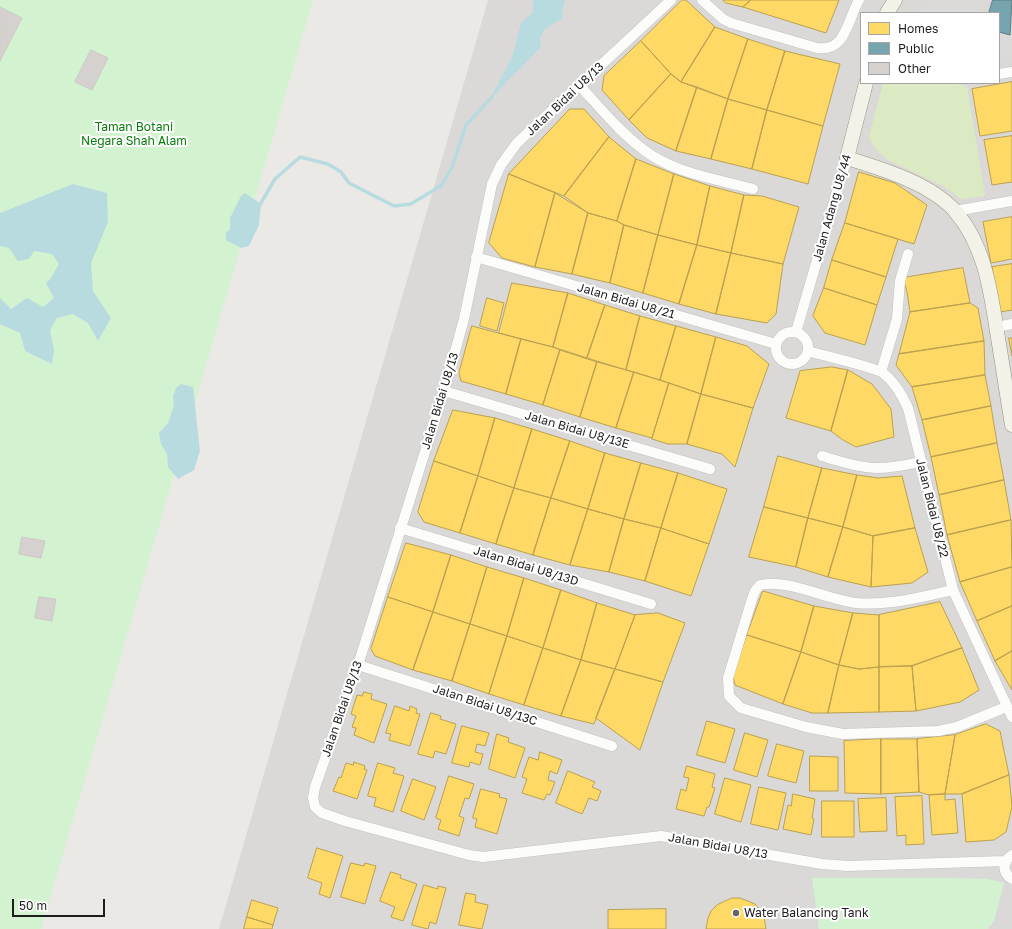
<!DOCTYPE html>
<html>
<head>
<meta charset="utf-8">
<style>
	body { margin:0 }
	#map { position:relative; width:1012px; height:929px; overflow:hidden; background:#ebe9e6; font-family:"Golos Text",sans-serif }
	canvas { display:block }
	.legend { position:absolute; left:860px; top:12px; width:140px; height:72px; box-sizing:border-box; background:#fff; border:1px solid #a5a5a5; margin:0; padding:5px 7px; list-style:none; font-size:12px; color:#1d1d1d }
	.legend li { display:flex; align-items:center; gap:8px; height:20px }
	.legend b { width:20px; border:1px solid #a5a5a5 }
	.scale { position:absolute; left:12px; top:899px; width:93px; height:18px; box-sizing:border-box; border:2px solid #1d1d1d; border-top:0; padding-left:5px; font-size:12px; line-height:14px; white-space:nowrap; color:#1d1d1d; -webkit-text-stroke:3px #fff; paint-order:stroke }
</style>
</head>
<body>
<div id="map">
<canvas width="1012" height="929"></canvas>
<ul class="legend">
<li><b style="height:11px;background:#ffd966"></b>Homes</li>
<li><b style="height:11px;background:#76a5af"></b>Public</li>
<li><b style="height:11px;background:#d4d1ce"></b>Other</li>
</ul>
<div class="scale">50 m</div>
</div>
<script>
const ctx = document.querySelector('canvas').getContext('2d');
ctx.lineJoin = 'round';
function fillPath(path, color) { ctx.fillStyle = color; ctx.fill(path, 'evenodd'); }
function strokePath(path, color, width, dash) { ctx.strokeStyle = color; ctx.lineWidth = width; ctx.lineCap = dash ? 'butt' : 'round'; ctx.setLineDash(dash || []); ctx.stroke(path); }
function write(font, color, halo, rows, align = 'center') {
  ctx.font = font + ' "Golos Text",sans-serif'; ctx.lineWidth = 4; ctx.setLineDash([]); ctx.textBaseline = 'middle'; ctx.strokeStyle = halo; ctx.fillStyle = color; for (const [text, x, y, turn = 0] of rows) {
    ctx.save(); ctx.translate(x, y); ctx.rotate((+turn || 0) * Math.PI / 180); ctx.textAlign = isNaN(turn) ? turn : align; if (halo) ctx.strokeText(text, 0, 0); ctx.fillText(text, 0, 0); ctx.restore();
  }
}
fillPath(new Path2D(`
	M 488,0 L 1012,0 L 1012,929 L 219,929 ZM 861,13 L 999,13 L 999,83 L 861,83 Z`), '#dad9d7');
fillPath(new Path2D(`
	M 883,83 L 953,83 L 967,86 L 985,196 L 961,199 L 943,186 L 888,160 C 879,153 873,147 869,137 Z`), '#dbeac3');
fillPath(new Path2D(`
	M 0,0 L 313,0 L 41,929 L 0,929 Z
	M 812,878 L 950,878 L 988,879 L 1004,883 L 994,921 L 988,929 L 819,929 Z`), '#d3f2d0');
fillPath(new Path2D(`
	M 933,0 L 984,0 L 981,11 L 989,13 L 922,13 Z
	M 1012,30 L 1012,55 L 999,56 L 999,32 L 1010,35 Z`), '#dbdad9');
fillPath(new Path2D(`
	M 535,0 L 565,0 L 562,12 L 563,18 L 545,29 L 540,37 L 541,47 L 490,99 L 512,57 L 521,23 L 533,12 L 533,2 Z
	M 73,184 L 107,193 L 108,222 L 91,263 L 93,291 L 111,318 L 98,341 L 88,323 L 73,314 L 57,318 L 50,330 L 54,350 L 52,364 L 25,351 L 20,333 L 0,324 L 0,298 L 11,309 L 27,298 L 43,307 L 54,298 L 46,283 L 51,278 L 59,264 L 52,254 L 34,251 L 29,259 L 18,261 L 9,248 L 0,246 L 0,213 Z
	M 245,193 L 261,204 L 259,225 L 249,246 L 241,248 L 226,240 L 226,233 L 230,229 L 230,218 L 241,196 Z
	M 181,384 L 193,387 L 200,451 L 194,470 L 178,479 L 168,467 L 167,454 L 161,444 L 159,433 L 168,423 L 174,405 L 173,396 L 176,388 Z`), '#b8dbe0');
const homes = new Path2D(`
	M 682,0 L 686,0 L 715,27 L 681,82 L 671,74 L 641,41 Z
	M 723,0 L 751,0 L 743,7 L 726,3 Z
	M 751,0 L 839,0 L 826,33 L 743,7 Z
	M 715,27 L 748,39 L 728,99 L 681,82 Z
	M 748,39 L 785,51 L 767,110 L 728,99 Z
	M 641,41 L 671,74 L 629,120 L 602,90 L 604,76 Z
	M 785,51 L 840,64 L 823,126 L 767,110 Z
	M 671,74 L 681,82 L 697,87 L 676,151 L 647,138 L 629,120 Z
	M 1012,82 L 1012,131 L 980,136 L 972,89 Z
	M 697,87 L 728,99 L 711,159 L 676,151 Z
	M 728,99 L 767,110 L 752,169 L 711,159 Z
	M 570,109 L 584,109 L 609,137 L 564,196 L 509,174 Z
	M 767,110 L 823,126 L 808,184 L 752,169 Z
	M 1012,136 L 1012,182 L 992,185 L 984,140 Z
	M 609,137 L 636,159 L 617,221 L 588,213 L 564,196 Z
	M 636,159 L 674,174 L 658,235 L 624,225 L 617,221 Z
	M 859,172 L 895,183 L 927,205 L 914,244 L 845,223 Z
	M 509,174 L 555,193 L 535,267 L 502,258 L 489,243 Z
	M 674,174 L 710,186 L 697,245 L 658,235 Z
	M 710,186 L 744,195 L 731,253 L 697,245 Z
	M 555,193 L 588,213 L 572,274 L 535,267 Z
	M 744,195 L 762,196 L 799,207 L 783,264 L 731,253 Z
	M 588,213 L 617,221 L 624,225 L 610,283 L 572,274 Z
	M 1012,217 L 1012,259 L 991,263 L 983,222 Z
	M 845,223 L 898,239 L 886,277 L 832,260 Z
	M 624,225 L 658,235 L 643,293 L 610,283 Z
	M 658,235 L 697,245 L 679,304 L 643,293 Z
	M 697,245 L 731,253 L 716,314 L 679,304 Z
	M 731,253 L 783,264 L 776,314 L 767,323 L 716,314 Z
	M 832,260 L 886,277 L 877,305 L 824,288 Z
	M 1012,264 L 1012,310 L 1000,312 L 992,267 Z
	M 963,268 L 970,303 L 910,312 L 907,292 L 903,278 Z
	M 512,283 L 568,293 L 553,347 L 499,333 Z
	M 824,288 L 877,305 L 865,345 L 825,333 L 813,316 Z
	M 568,293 L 605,305 L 587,358 L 553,347 Z
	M 487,298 L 504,303 L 497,331 L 480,326 Z
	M 970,303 L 978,308 L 984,341 L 899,354 L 910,312 Z
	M 605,305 L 640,316 L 626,370 L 587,358 Z
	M 640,316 L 676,326 L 660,380 L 626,370 Z
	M 472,326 L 521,339 L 506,394 L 461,381 L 459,373 Z
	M 676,326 L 716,337 L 701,394 L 660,380 Z
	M 716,337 L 747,346 L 769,364 L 753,408 L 701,394 Z
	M 1009,338 L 1012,338 L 1012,356 Z
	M 521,339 L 553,347 L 560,350 L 543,405 L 506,394 Z
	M 984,341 L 985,375 L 912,387 L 896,365 L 899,354 Z
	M 560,350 L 597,362 L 580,417 L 543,405 Z
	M 597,362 L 634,372 L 616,428 L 580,417 Z
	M 832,367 L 848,370 L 831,431 L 786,418 L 800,371 Z
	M 848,370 L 872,384 L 891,409 L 894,437 L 856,447 L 843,440 L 831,431 Z
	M 634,372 L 669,383 L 652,438 L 616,428 Z
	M 985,375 L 991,406 L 922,420 L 912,387 Z
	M 669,383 L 701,394 L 687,444 L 668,444 L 652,439 Z
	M 701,394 L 753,408 L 735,467 L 722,454 L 687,444 Z
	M 991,406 L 997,443 L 931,457 L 922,420 Z
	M 453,410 L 495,418 L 478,476 L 434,461 Z
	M 495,418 L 532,429 L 514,488 L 478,476 Z
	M 532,429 L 570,441 L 551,498 L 514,488 Z
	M 570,441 L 605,453 L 588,509 L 551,498 Z
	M 997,443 L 1004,480 L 939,495 L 931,457 Z
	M 605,453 L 641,463 L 624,519 L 588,509 Z
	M 778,456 L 822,468 L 808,518 L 764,507 Z
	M 434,461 L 478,476 L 460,533 L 424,522 L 418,512 Z
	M 641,463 L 678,473 L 661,528 L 624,519 Z
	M 822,468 L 857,475 L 843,527 L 808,518 Z
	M 678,473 L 727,489 L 709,544 L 661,528 Z
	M 857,475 L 878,478 L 902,476 L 915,528 L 873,536 L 843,527 Z
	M 478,476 L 514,488 L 496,544 L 460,533 Z
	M 1004,480 L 1011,520 L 947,535 L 939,495 Z
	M 514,488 L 551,498 L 533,555 L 496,544 Z
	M 551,498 L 588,509 L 570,565 L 533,555 Z
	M 764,507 L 808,518 L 796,567 L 749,557 Z
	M 588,509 L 624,519 L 609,572 L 570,565 Z
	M 808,518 L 843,527 L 828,577 L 796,567 Z
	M 624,519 L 661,528 L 645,581 L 609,572 Z
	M 1011,520 L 1012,567 L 960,582 L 947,535 Z
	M 843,527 L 873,536 L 871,587 L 828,577 Z
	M 661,528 L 709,544 L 691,596 L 645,581 Z
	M 915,528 L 928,572 L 912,583 L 871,587 L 873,536 Z
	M 406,543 L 451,555 L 433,612 L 388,597 Z
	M 451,555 L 487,567 L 470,624 L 433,612 Z
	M 487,567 L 524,578 L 507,636 L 470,624 Z
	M 1012,567 L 1012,606 L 977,621 L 960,582 Z
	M 524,578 L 561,590 L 543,648 L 507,636 Z
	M 561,590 L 597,603 L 581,660 L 543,648 Z
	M 763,591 L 814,606 L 801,652 L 747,635 Z
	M 388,597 L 433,612 L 413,670 L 375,656 L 371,649 Z
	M 940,602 L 962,648 L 912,666 L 879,667 L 879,615 Z
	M 597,603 L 635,615 L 615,669 L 581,660 Z
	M 814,606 L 853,613 L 839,665 L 801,652 Z
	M 1012,606 L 1012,651 L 995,661 L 977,621 Z
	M 433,612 L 470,624 L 452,681 L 413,670 Z
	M 658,613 L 685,623 L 663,682 L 615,669 L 635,615 Z
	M 853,613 L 879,615 L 879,667 L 859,669 L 839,665 Z
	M 470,624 L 507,636 L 489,694 L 452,681 Z
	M 747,635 L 801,652 L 783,704 L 735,685 L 733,676 Z
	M 507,636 L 543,648 L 524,705 L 489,694 Z
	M 543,648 L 581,660 L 561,716 L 524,705 Z
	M 962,648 L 979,690 L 960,702 L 916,711 L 912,666 Z
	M 1012,651 L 1012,690 L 995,661 Z
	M 801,652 L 839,665 L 828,713 L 812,713 L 783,704 Z
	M 581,660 L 615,669 L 594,724 L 561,716 Z
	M 839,665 L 859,669 L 879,667 L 879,712 L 828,713 Z
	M 912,666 L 916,711 L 879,712 L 879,667 Z
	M 615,669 L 663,682 L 640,750 L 596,718 Z
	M 364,692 L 372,694 L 371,699 L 387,704 L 374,743 L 354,735 L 356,728 L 352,727 L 356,716 L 351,714 L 357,695 L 362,696 Z
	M 395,706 L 409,711 L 410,706 L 417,709 L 416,713 L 420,714 L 410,746 L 389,740 L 391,734 L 386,733 Z
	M 431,713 L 441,716 L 440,719 L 456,724 L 446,754 L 435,751 L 433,758 L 418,754 Z
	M 707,721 L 735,729 L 725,763 L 697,755 Z
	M 986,724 L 1000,731 L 1009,775 L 962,794 L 945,794 L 955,735 Z
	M 462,726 L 489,733 L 485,746 L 477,744 L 475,752 L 483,754 L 480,765 L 470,762 L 469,767 L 452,763 Z
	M 745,733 L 768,740 L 757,777 L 734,770 Z
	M 497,734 L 509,738 L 508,742 L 525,748 L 515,778 L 489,769 Z
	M 955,735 L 945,794 L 929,795 L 919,792 L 917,739 Z
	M 881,739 L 881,794 L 845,793 L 844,741 Z
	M 881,739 L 917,739 L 919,792 L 881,794 Z
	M 777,744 L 804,751 L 796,783 L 768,776 Z
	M 540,752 L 562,760 L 557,774 L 550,771 L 548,780 L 555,782 L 550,795 L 547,794 L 544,800 L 522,793 L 527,779 L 522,777 L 529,757 L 538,760 Z
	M 810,756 L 838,757 L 838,791 L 810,791 Z
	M 354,762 L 365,766 L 364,769 L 367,770 L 357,799 L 333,791 L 339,777 L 341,778 L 346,763 L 353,765 Z
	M 378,763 L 395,768 L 393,773 L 404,776 L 393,812 L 374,806 L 376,798 L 368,796 Z
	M 687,766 L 715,774 L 712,787 L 715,788 L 709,807 L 707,807 L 704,816 L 676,809 L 681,789 L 686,791 L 689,778 L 684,777 Z
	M 568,771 L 595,782 L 592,787 L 601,791 L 597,801 L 589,798 L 582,814 L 556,803 Z
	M 1009,775 L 1012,807 L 1006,832 L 994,840 L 966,842 L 962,794 Z
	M 449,776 L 474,784 L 469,799 L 465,798 L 459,816 L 464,818 L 459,836 L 438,829 L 441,820 L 436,818 Z
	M 725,778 L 751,785 L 741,822 L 715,814 Z
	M 413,779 L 436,787 L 424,820 L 401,811 Z
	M 759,787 L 786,793 L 778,830 L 751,824 Z
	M 481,789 L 500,794 L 499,797 L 507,799 L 497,834 L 475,827 L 477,819 L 473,818 Z
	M 793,794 L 815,799 L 812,818 L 814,819 L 811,835 L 783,829 L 788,805 L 791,806 Z
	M 945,794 L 945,800 L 955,799 L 958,833 L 932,835 L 929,795 Z
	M 922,796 L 924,844 L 906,845 L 906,835 L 897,836 L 895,797 Z
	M 886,798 L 887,831 L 860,832 L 858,799 Z
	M 822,801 L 854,801 L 854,837 L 822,837 Z
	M 317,848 L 343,856 L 330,898 L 319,894 L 322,883 L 308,878 Z
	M 351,863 L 364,866 L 365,863 L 376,866 L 365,904 L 341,897 Z
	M 391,872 L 401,875 L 400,878 L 417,884 L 403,921 L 391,917 L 395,907 L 380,901 Z
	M 424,885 L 438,889 L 438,886 L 446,888 L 436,924 L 430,922 L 428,929 L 412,925 Z
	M 466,893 L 476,895 L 475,902 L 488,905 L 482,929 L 459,925 Z
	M 732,898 L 740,898 L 755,904 L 764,916 L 766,929 L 706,929 L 708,918 L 711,911 L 717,905 Z
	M 252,900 L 278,908 L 273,925 L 247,917 Z
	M 666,909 L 666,929 L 608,929 L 608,910 Z
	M 247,917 L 273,925 L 272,929 L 244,929 Z`);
fillPath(homes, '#ffd966');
strokePath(homes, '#bba150', 1);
const public = new Path2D(`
	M 993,0 L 1012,0 L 1010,35 L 999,32 L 999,13 L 989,13 Z`);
fillPath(public, '#76a5af');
strokePath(public, '#5b7c83', 1);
strokePath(new Path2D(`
	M 258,208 L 275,179 L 300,157 L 328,164 L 341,172 L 349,183 L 394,206 L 411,204 L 442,185 L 452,167 L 466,125 L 492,97`), '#b8dbe0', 3.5);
const building = new Path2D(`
	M 0,7 L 22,18 L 0,61 Z
	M 91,50 L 108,58 L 92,90 L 75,82 Z
	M 22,537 L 45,541 L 41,558 L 19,554 Z
	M 39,597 L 56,599 L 52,621 L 35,618 Z`);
fillPath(building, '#d4d1ce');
strokePath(building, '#cecac7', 1);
const street = new Path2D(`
	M 671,0 L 517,143 L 501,165 L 492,184 L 464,319 L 444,391 L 358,665 L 315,787 L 313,798 L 315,807 L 322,813 L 345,821 L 469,855 L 483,857 L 661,836 L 822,864 L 848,866 L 1005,861
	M 702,0 L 723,19 L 731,23 L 817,48 C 846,52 847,21 859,0
	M 999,74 L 1012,72
	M 580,86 C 602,110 624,137 651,155 C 680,174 720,180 753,189
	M 955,211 L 1012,201
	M 476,257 L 776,344
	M 997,327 L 1012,324
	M 796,332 L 847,158
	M776 348a16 16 0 1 1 32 0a16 16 0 1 1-32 0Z
	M 808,351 C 821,355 875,367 883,373 C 895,382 902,395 908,408 L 953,590 L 1012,717
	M 881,372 L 897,319 L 900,281 L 908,254
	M 444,391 L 710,469
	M 822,456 C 863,469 877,472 920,462
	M 400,528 L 651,604
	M 953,590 C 920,597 889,606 856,603 C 828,600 786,578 760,585 L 755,591 L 752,599 L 728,678 L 729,696 L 741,708 L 806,727 L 843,734 L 938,731 L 957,727 L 1006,707
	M 358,665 L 612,746
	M 1012,855 C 1002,862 1002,873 1012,879`);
const secondary = new Path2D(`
	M 887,13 L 895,0
	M 866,83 L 847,158 C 882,169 930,183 955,211 C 986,247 991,294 998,338 C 1003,367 1007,396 1012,425`);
strokePath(street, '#c4c3c2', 11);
strokePath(secondary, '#95957e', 15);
strokePath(street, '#fcfcfb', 10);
strokePath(secondary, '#f3f2e9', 14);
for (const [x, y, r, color] of [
	[736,913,4,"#656463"]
]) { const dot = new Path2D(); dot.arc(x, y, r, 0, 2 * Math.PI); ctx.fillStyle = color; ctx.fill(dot); strokePath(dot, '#fff', 1.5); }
write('12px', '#1d1d1d', '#fff', [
	["Jalan Bidai U8/13",565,99,-43],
	["Jalan Adang U8/44",832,208,-74],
	["Jalan Bidai U8/21",626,301,16],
	["Jalan Bidai U8/13",440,401,-73],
	["Jalan Bidai U8/13E",577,430,16],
	["Jalan Bidai U8/22",932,508,76],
	["Jalan Bidai U8/13D",526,566,17],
	["Jalan Bidai U8/13C",485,705,18],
	["Jalan Bidai U8/13",342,709,-71],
	["Jalan Bidai U8/13",718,846,10]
]);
write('12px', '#0a7c0a', '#fff', [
	["Taman Botani",134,127],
	["Negara Shah Alam",134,141]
]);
write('12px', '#1d1d1d', '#fff', [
	["Water Balancing Tank",744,913]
], 'left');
</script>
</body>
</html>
